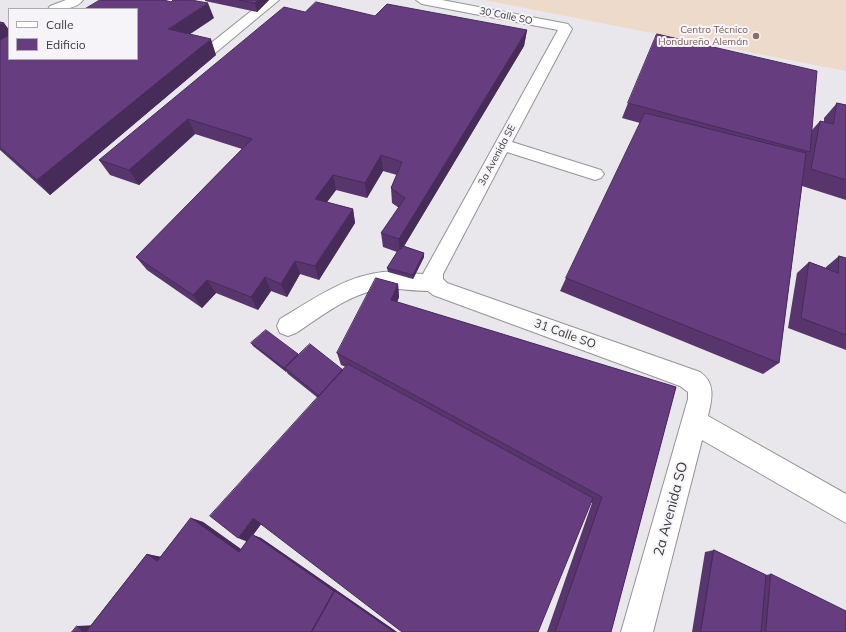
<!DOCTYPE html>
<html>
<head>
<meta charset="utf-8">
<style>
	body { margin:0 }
	#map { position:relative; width:846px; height:632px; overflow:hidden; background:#e9e7ec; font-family:Mulish,sans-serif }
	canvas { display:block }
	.legend { position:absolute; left:8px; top:8px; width:130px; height:52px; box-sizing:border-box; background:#f6f4f9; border:1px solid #abaaae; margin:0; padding:5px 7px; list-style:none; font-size:12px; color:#3b3a3d }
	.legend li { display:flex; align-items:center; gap:8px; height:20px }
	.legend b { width:20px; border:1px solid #abaaae }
</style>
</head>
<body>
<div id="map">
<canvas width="846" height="632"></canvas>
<ul class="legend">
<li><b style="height:5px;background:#fff"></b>Calle</li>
<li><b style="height:11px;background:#663e7f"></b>Edificio</li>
</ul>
</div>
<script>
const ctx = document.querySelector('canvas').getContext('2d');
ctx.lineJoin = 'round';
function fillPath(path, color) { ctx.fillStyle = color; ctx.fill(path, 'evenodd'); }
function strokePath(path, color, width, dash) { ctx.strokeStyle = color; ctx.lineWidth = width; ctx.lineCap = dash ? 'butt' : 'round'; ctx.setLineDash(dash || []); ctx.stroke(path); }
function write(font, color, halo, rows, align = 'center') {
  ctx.font = font + ' Mulish,sans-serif'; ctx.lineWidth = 4; ctx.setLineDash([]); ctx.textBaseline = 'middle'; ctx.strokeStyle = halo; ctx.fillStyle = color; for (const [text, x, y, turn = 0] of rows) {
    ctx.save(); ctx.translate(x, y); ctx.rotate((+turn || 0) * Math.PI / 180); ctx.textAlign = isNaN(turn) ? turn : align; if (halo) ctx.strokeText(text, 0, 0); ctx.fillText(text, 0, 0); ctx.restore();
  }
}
fillPath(new Path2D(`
	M 484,0 L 846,0 L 846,71 Z`), '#eddaca');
const minor = new Path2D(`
	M 66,0 L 83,0 C 76,10 60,9 48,9 L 50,6 Z
	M 265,0 L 279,0 L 196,69 L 186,69 L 184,66 L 186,63 Z
	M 416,0 L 442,0 L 568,24 L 572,29 L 512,142 L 601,170 L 604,174 L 601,178 L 595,180 L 507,152 L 443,274 L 443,279 L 447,283 L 700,372 C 716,383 712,399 708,416 L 846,494 L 846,523 L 702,440 L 653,632 L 621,632 L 688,399 L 688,392 L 680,386 L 433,295 L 428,291 C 413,291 397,288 382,289 C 350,293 322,316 296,333 L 288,336 L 280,333 L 277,326 L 280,319 C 312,300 345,276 383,272 C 396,271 409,274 423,274 L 558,30 L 422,4 Z`);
strokePath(minor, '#959398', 2);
fillPath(minor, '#fff');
fillPath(new Path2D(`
	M 205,0 L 269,0 L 257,12 L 205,1 Z
	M 305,12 L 375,16 L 527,30 L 524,46 L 404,246 L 424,253 L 424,257 L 413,279 L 388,272 L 387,268 L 397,252 L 383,247 L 381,233 L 399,208 L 392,203 L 391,188 L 397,175 L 383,171 L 367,198 L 336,190 L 327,202 L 353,209 L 355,223 L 319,280 L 300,274 L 287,297 L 271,291 L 258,310 L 216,293 L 202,308 L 147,270 L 136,257 L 242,149 L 195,134 L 139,185 L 110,175 L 99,160 Z
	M 214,18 L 190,34 L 216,55 L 50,195 L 0,150 L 0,22 L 4,23 L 9,30 L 9,59 L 137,59 Z
	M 628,103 L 812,130 L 820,121 L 824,122 L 824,118 L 837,103 L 846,105 L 846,200 L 802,186 L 779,363 L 763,374 L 560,291 L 566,278 L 640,123 L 622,118 Z
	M 839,256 L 846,258 L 846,350 L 788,328 L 797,273 L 809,262 L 826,268 L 826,267 Z
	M 398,284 L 399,297 L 397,302 L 676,387 L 611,632 L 547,632 L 592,503 L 591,502 L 261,524 L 253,535 L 261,538 L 397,632 L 91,625 L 147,554 L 160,557 L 191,518 L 203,522 L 241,549 L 247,541 L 318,398 L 288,374 L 286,371 L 286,372 L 253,346 L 251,343 L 298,354 L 298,355 L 343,370 L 346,367 L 341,365 L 337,353 Z
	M 714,550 L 766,575 L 771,574 L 846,632 L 692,632 L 705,552 Z`), '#58356d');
fillPath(new Path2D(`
	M 258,0 L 269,0 L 257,12 L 255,3 Z
	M 208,3 L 214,18 L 175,44 L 168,29 Z
	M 4,23 L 9,30 L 9,42 L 0,47 L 0,25 Z
	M 527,30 L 524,46 L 400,253 L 399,239 Z
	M 211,39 L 216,55 L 50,195 L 37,180 Z
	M 188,119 L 195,134 L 139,185 L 129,170 Z
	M 381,155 L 383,171 L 367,198 L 365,183 Z
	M 333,175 L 336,190 L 319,213 L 315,199 Z
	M 353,209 L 355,223 L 319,280 L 315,266 Z
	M 424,253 L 424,257 L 413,279 L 413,275 Z
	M 295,261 L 300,274 L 287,297 L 281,284 Z
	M 265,277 L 271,291 L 258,310 L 251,297 Z
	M 207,280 L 216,293 L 202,308 L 193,295 Z
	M 398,284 L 399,297 L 393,313 L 391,300 Z
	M 298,354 L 300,358 L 285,368 L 286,371 L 286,372 L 284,368 Z
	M 191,518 L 203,522 L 249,555 L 239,552 Z
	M 253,518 L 262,523 L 253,535 L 261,538 L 397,632 L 311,632 L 248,542 L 238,538 Z
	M 147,554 L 162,557 L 157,561 Z
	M 97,625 L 104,632 L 83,632 L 77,626 Z`), '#472b59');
const building = new Path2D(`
	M 100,0 L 164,0 L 171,2 L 173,0 L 191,0 L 208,3 L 168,29 L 211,39 L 37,180 L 0,147 L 0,40 L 9,35 L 9,59 L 137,59 L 137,9 L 85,9 Z
	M 239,0 L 258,0 L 255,3 Z
	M 316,2 L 375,16 L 387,4 L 527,30 L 399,239 L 381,233 L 405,198 L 391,188 L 402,162 L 381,155 L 365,183 L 333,175 L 315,199 L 353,209 L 315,266 L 295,261 L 281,284 L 265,277 L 251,297 L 207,280 L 193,295 L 136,257 L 252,139 L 188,119 L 129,170 L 99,160 L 284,7 L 305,12 Z
	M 0,22 L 4,23 L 0,25 Z
	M 657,34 L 817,71 L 810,152 L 628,103 Z
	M 837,103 L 846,105 L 846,180 L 811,169 L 820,121 L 833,124 Z
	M 645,113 L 806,153 L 779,363 L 566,278 Z
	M 403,246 L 424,253 L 413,275 L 387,268 L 399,249 L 401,249 Z
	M 839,256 L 846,258 L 846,335 L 801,318 L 809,262 L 838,273 Z
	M 376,278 L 398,284 L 391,300 L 676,387 L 611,632 L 555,632 L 602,497 L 337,353 Z
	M 266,330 L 298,354 L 284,368 L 251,343 Z
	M 310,344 L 343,370 L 319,396 L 285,368 Z
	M 348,364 L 593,498 L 538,632 L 402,632 L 253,518 L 238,538 L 210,516 Z
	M 191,518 L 239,552 L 252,534 L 334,591 L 311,632 L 86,632 L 147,554 L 157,561 Z
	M 714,550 L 766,575 L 761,632 L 701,632 Z
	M 771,574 L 846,611 L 846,632 L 766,632 Z
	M 335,591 L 394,632 L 312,632 Z
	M 77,626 L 83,632 L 72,632 Z`);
fillPath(building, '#663e7f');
strokePath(building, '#472b59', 1);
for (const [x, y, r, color] of [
	[756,36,4,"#8d6e63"]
]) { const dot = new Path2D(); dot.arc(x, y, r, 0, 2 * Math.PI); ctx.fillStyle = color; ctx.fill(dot); strokePath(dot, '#f6f4f9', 1.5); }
write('10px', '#3b3a3d', '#f6f4f9', [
	["30 Calle SO",506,16,11],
	["3a Avenida SE",497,155,-62]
]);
write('10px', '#785e54', '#f6f4f9', [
	["Centro Técnico",748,30],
	["Hondureño Alemán",748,42]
], 'right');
write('12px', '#3b3a3d', '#f6f4f9', [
	["31 Calle SO",565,334,20]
]);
write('14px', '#3b3a3d', '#f6f4f9', [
	["2a Avenida SO",671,509,-75]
]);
</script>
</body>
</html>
